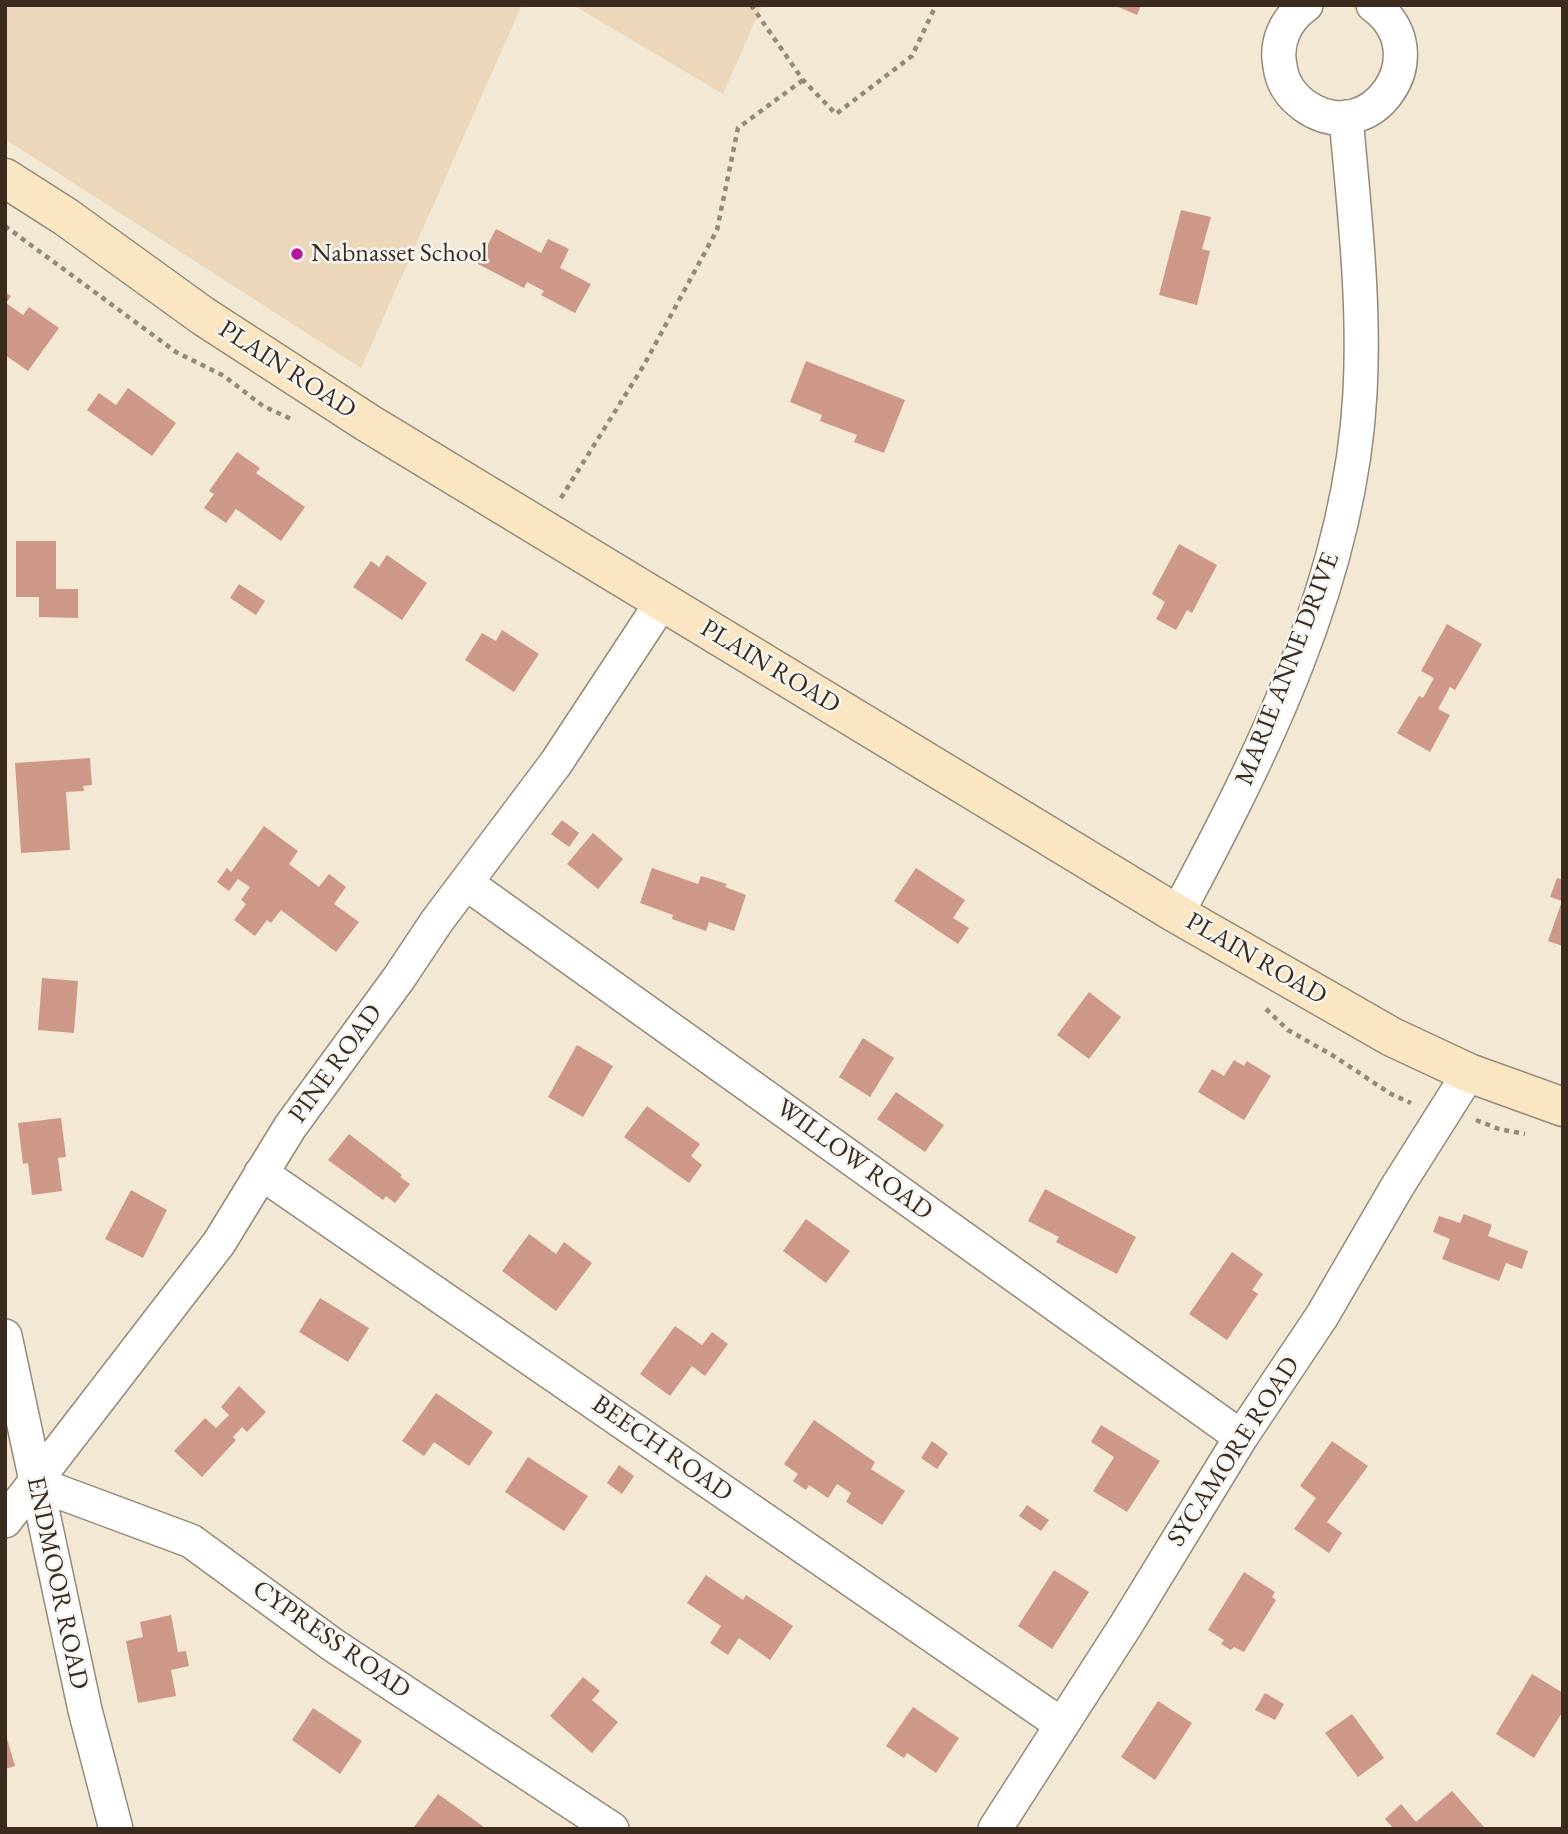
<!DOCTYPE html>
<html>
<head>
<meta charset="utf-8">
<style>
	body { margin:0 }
	#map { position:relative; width:1568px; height:1834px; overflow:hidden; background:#f2e8d3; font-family:"EB Garamond",serif }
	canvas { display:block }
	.frame { position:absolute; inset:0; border:7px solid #3b2a1e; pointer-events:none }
</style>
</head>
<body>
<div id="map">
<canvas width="1568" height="1834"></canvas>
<div class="frame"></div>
</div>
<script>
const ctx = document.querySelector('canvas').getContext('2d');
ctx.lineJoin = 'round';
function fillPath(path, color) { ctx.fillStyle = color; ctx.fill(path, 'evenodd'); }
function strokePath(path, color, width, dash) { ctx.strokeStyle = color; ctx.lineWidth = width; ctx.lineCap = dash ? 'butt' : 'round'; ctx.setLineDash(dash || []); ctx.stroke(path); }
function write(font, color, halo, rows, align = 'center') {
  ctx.font = font + ' "EB Garamond",serif'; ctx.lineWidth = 5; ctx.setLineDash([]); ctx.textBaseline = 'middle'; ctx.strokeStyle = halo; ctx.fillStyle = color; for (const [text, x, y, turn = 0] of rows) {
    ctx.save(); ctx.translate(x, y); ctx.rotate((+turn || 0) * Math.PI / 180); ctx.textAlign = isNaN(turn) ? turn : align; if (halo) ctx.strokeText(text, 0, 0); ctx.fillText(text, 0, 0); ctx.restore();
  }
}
fillPath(new Path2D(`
	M 5,5 L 522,5 L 361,368 L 5,139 Z
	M 573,5 L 762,5 L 723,94 Z`), '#ecd7ba');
fillPath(new Path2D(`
	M 1114,5 L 1141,5 L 1137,15 Z
	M 1181,210 L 1211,217 L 1202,249 L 1210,251 L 1197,305 L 1159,295 Z
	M 496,229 L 541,253 L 548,239 L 569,249 L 560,268 L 591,284 L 575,313 L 541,295 L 544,291 L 527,282 L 524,288 L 478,264 Z
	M 5,292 L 11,296 L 6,303 L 23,315 L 29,307 L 59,328 L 28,371 L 5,355 Z
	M 806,361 L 905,400 L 884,453 L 854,442 L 857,435 L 820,421 L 822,415 L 790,402 Z
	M 128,388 L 176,423 L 152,456 L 87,410 L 99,393 L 116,405 Z
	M 237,452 L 260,468 L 256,473 L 305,507 L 281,541 L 236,509 L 226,523 L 204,508 L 214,494 L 209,491 Z
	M 16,541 L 56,541 L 56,589 L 78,589 L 78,618 L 39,617 L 39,597 L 16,597 Z
	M 1179,544 L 1217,565 L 1192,613 L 1187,610 L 1176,630 L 1156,619 L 1165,602 L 1152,594 Z
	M 387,555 L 427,583 L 402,620 L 353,587 L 371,561 L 379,567 Z
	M 239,584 L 265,601 L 256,615 L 230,598 Z
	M 1447,624 L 1482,644 L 1455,690 L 1450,687 L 1438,709 L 1450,715 L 1430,752 L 1397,733 L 1419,696 L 1423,698 L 1434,678 L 1421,671 Z
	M 502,630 L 539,654 L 514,692 L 465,660 L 482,633 L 496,641 Z
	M 90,758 L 92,785 L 83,786 L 84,791 L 66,792 L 70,850 L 21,853 L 15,763 Z
	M 562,820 L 579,833 L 569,847 L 551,834 Z
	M 264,826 L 298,851 L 289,864 L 319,887 L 329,874 L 346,887 L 334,904 L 359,922 L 336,952 L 281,910 L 271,923 L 267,920 L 255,936 L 234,920 L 246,904 L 241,900 L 250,887 L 238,879 L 229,891 L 217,882 L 227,868 L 231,872 Z
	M 593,833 L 623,859 L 598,889 L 567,864 Z
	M 652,868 L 698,884 L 701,876 L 727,884 L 725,887 L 746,895 L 734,931 L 709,922 L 706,931 L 672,919 L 673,915 L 640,903 Z
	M 916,868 L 965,900 L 953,918 L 969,928 L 958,944 L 894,901 Z
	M 1557,878 L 1563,880 L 1563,946 L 1548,941 L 1562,901 L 1550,897 Z
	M 42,978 L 78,981 L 74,1033 L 38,1030 Z
	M 1089,992 L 1121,1017 L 1089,1059 L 1057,1035 Z
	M 863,1038 L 894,1058 L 870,1097 L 839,1077 Z
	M 577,1045 L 613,1066 L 583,1117 L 548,1097 Z
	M 1234,1060 L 1244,1066 L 1247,1061 L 1271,1076 L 1244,1120 L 1198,1092 L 1212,1069 L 1224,1076 Z
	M 896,1092 L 944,1125 L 925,1152 L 877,1119 Z
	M 647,1106 L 700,1144 L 691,1156 L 702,1165 L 689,1183 L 624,1137 Z
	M 61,1118 L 66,1157 L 58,1158 L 62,1191 L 32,1195 L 28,1163 L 23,1164 L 18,1123 Z
	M 349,1134 L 402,1175 L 400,1177 L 410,1184 L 395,1203 L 386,1196 L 383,1200 L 328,1160 Z
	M 1045,1189 L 1136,1237 L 1117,1274 L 1056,1242 L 1059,1237 L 1028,1221 Z
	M 131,1190 L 167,1210 L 143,1258 L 105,1239 Z
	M 1464,1214 L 1492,1225 L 1488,1236 L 1528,1251 L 1522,1269 L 1506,1263 L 1499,1281 L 1442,1259 L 1450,1239 L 1433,1232 L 1439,1216 L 1460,1223 Z
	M 806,1219 L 850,1251 L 826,1283 L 783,1251 Z
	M 529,1234 L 556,1254 L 564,1242 L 592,1263 L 556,1311 L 502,1271 Z
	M 1232,1252 L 1263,1274 L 1252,1290 L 1258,1294 L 1227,1340 L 1189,1314 Z
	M 320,1298 L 369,1328 L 348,1362 L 299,1332 Z
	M 675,1326 L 702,1345 L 712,1332 L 728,1344 L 705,1376 L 692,1366 L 670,1396 L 640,1374 Z
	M 239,1386 L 266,1412 L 247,1432 L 242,1427 L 233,1437 L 236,1440 L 202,1477 L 174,1451 L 205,1418 L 216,1428 L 229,1415 L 221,1407 Z
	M 436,1393 L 493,1432 L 469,1466 L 434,1442 L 424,1456 L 402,1441 Z
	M 814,1420 L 875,1462 L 871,1469 L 905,1491 L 882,1525 L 846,1502 L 851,1493 L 837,1484 L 828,1498 L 809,1485 L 806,1490 L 793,1481 L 798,1474 L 784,1464 Z
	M 1101,1425 L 1160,1461 L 1127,1512 L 1093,1491 L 1114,1457 L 1091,1442 Z
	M 932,1441 L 948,1453 L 937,1469 L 921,1458 Z
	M 1332,1441 L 1368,1466 L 1327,1522 L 1342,1533 L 1329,1553 L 1294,1529 L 1316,1498 L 1300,1486 Z
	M 528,1457 L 588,1496 L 564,1531 L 505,1492 Z
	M 619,1465 L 634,1476 L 622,1494 L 607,1483 Z
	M 1027,1505 L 1049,1520 L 1041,1531 L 1019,1516 Z
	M 1054,1570 L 1089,1592 L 1052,1649 L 1018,1626 Z
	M 1244,1572 L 1275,1592 L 1272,1597 L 1276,1600 L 1244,1652 L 1234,1647 L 1231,1650 L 1221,1644 L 1224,1640 L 1208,1630 Z
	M 706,1575 L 743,1600 L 746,1595 L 793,1626 L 770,1660 L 739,1638 L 728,1655 L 710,1643 L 721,1626 L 687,1603 Z
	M 171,1615 L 178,1652 L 186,1651 L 189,1666 L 171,1670 L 176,1696 L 138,1703 L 126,1641 L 143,1637 L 140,1622 Z
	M 1532,1674 L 1563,1693 L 1563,1711 L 1534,1758 L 1496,1734 Z
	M 583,1677 L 600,1691 L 592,1700 L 618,1722 L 592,1753 L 550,1716 Z
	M 1265,1693 L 1284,1704 L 1275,1720 L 1255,1710 Z
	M 1158,1701 L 1192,1723 L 1155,1780 L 1121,1757 Z
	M 913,1707 L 959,1738 L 936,1773 L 907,1753 L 904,1758 L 886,1746 Z
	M 313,1708 L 362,1741 L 340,1774 L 292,1740 Z
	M 1352,1714 L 1384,1758 L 1358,1777 L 1325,1733 Z
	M 5,1732 L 15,1766 L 5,1769 Z
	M 1452,1791 L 1484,1827 L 1483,1829 L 1394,1829 L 1385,1819 L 1401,1804 L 1416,1822 Z
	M 438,1794 L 484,1827 L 483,1829 L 414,1827 Z`), '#ce9888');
const minor = new Path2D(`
	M 1306,5 C 1286,19 1275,42 1280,66 C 1282,83 1291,96 1305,106 C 1371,152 1440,53 1373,5
	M 466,883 L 1241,1437
	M 1177,914 C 1264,751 1350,580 1360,393 C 1365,301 1354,209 1346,117
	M 261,1173 L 1062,1725
	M 5,1336 L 85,1710 L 116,1829
	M 35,1483 L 191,1541 L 333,1645 L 612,1829
	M 5,1521 L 219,1243 L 290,1127 L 399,978 L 437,921 L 556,763 L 662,602
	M 995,1829 L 1126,1625 L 1241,1437 L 1322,1316 L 1397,1187 L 1469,1073`);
const secondary = new Path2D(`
	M 5,178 L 66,217 L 203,316 L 368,423 L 1177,914 L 1392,1037 L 1469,1073 L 1563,1107`);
strokePath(minor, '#968978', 36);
strokePath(secondary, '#968978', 41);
strokePath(new Path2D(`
	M 751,5 L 803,80 L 836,114 L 912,56 L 936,5
	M 5,226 L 176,352 L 224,376 L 263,406 L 291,419
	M 561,498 L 644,365 L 717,230 L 738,128 L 803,80
	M 1266,1009 L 1288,1030 L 1332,1055 L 1391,1094 L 1411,1103
	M 1476,1120 L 1499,1129 L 1525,1134`), '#968978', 4.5, [5, 5]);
strokePath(minor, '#fff', 33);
strokePath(secondary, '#fbe6c4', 38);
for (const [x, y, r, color] of [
	[297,254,7,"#b5179e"]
]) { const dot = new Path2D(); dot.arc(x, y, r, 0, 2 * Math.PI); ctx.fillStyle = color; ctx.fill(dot); strokePath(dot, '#f6f6f2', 2.5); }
write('26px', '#3b2a1e', '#f6f6f2', [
	["Nabnasset School",311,254]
], 'left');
write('26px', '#3b2a1e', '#f6f6f2', [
	["PLAIN ROAD",287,370,33],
	["PLAIN ROAD",770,667,31],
	["MARIE ANNE DRIVE",1288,669,-69],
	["PLAIN ROAD",1256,959,30],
	["PINE ROAD",336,1064,-54],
	["WILLOW ROAD",854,1160,36],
	["BEECH ROAD",662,1449,35],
	["SYCAMORE ROAD",1234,1452,-57],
	["ENDMOOR ROAD",57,1583,78],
	["CYPRESS ROAD",331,1640,35]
]);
</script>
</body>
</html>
